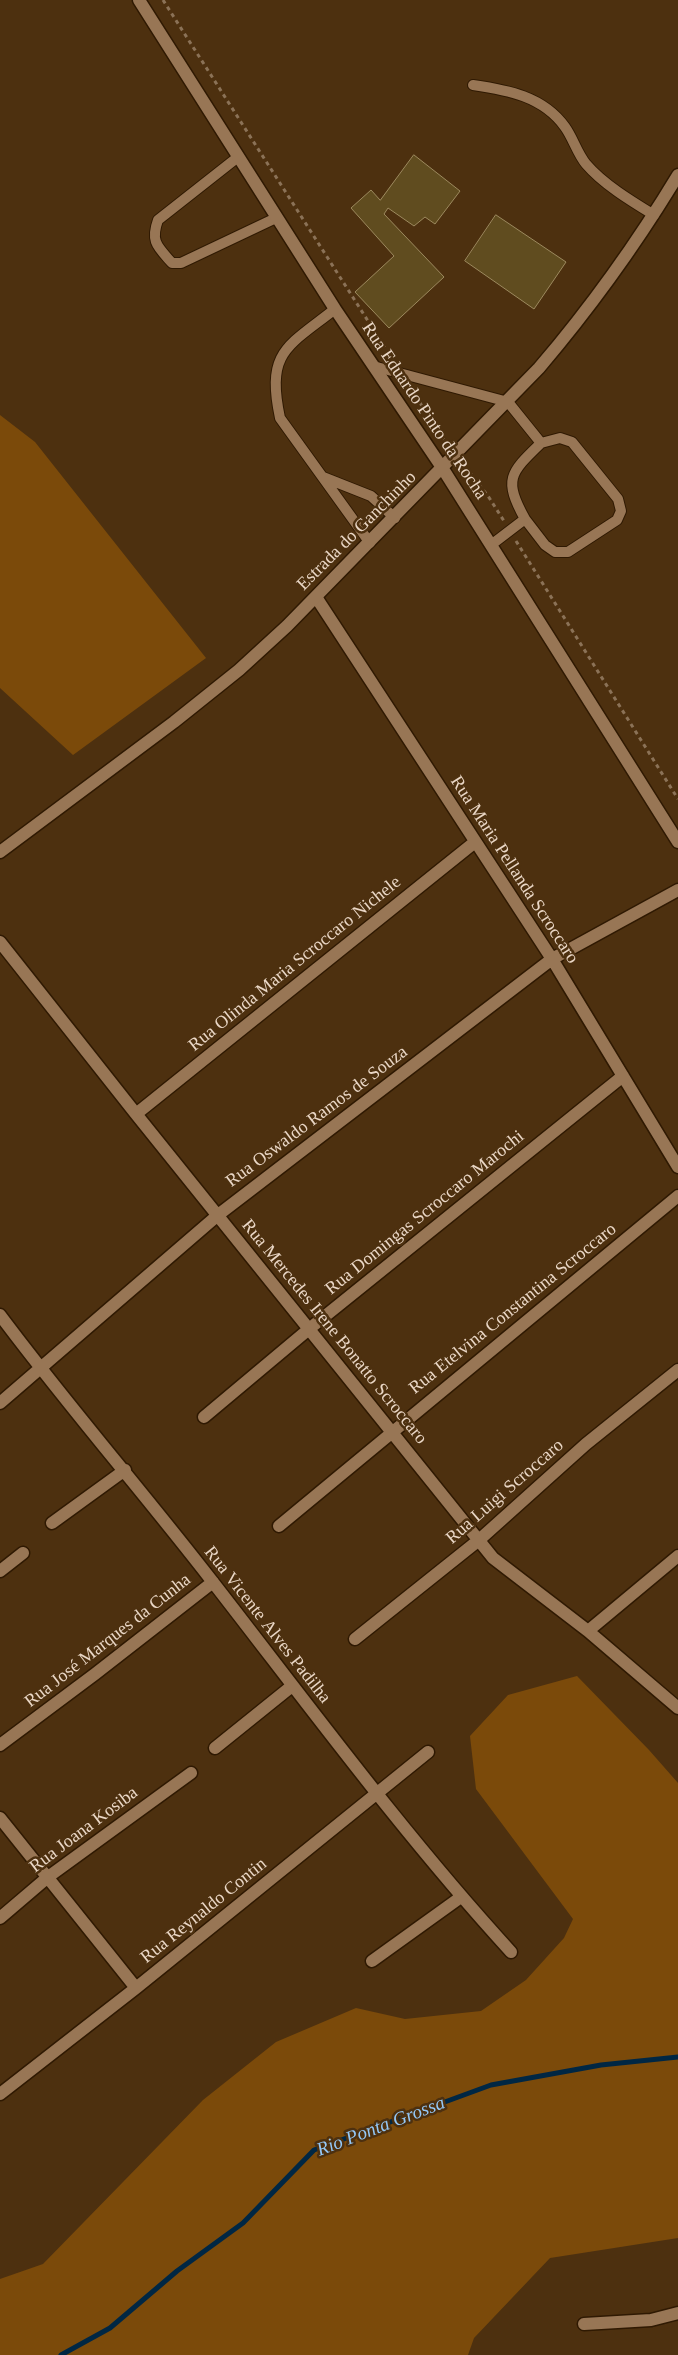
<!DOCTYPE html>
<html>
<head>
<meta charset="utf-8">
<style>
	body { margin:0 }
	canvas { display:block; background:#4d300f }
</style>
</head>
<body>
<canvas width="678" height="2355"></canvas>
<script>
const ctx = document.querySelector('canvas').getContext('2d');
ctx.lineJoin = 'round';
function fillPath(path, color) { ctx.fillStyle = color; ctx.fill(path, 'evenodd'); }
function strokePath(path, color, width, dash) { ctx.strokeStyle = color; ctx.lineWidth = width; ctx.lineCap = dash ? 'butt' : 'round'; ctx.setLineDash(dash || []); ctx.stroke(path); }
function write(font, color, halo, rows, align = 'center') {
  ctx.font = font + ' "Times New Roman",serif'; ctx.lineWidth = 5; ctx.setLineDash([]); ctx.textBaseline = 'middle'; ctx.strokeStyle = halo; ctx.fillStyle = color; for (const [text, x, y, turn = 0] of rows) {
    ctx.save(); ctx.translate(x, y); ctx.rotate((+turn || 0) * Math.PI / 180); ctx.textAlign = isNaN(turn) ? turn : align; if (halo) ctx.strokeText(text, 0, 0); ctx.fillText(text, 0, 0); ctx.restore();
  }
}
fillPath(new Path2D(`
	M 0,415 L 35,442 L 206,658 L 73,755 L 0,688 Z
	M 577,1676 L 649,1750 L 678,1783 L 678,2238 L 550,2258 L 474,2338 L 468,2355 L 0,2355 L 0,2279 L 43,2264 L 203,2100 L 276,2042 L 356,2008 L 405,2019 L 481,2011 L 526,1980 L 564,1938 L 573,1919 L 476,1789 L 470,1736 L 508,1695 Z`), '#7b4a0a');
strokePath(new Path2D(`
	M 61,2355 L 110,2328 L 177,2271 L 243,2223 L 314,2150 L 491,2085 L 601,2065 L 678,2057`), '#002744', 5);
const building = new Path2D(`
	M 414,155 L 460,191 L 435,224 L 425,217 L 414,226 L 388,208 L 384,214 L 444,277 L 389,328 L 355,292 L 394,256 L 351,208 L 371,190 L 380,200 Z
	M 496,215 L 566,262 L 534,309 L 465,261 Z`);
fillPath(building, '#604c1f');
strokePath(building, '#9c895e', 1);
const lane = new Path2D(`
	M 473,85 C 507,90 543,96 565,127 C 573,138 577,153 586,164 C 603,184 631,201 654,215
	M 238,157 L 158,220 C 150,242 158,247 172,263 L 181,263 L 276,218
	M 335,309 C 287,347 266,351 280,418 L 370,543
	M 373,366 L 508,402 L 541,443 C 510,473 503,479 525,519 L 491,545
	M 323,477 L 371,496 L 395,518
	M 525,519 L 545,545 L 555,552 L 568,552 L 617,520 L 621,511 L 618,499 L 572,442 L 560,438 L 541,443`);
const street = new Path2D(`
	M 316,597 L 552,959 L 678,1167
	M 0,942 L 136,1114 L 493,1558 L 588,1631 L 678,1708
	M 136,1114 L 475,842
	M 0,1315 C 68,1406 143,1492 212,1581 C 310,1707 404,1835 511,1952
	M 0,1403 L 218,1215 L 552,959 L 678,890
	M 204,1417 L 309,1329 L 623,1076
	M 52,1523 L 125,1470
	M 279,1526 L 678,1196
	M 0,1571 L 23,1553
	M 588,1631 L 678,1556
	M 355,1639 L 479,1540 L 586,1444 L 678,1370
	M 0,1745 L 95,1674 L 213,1582
	M 215,1748 L 292,1686
	M 0,1818 L 136,1988
	M 0,1918 L 48,1877 L 191,1773
	M 372,1961 L 461,1897
	M 0,2094 L 136,1988 L 428,1752
	M 584,2324 L 651,2320 L 678,2313`);
const secondary = new Path2D(`
	M 139,0 L 335,309 L 443,469 L 678,842
	M 0,852 L 174,722 L 239,670 L 287,626 L 539,368 C 591,307 637,243 678,175`);
strokePath(lane, '#2f1902', 12);
strokePath(street, '#2f1902', 15);
strokePath(secondary, '#2f1902', 15);
strokePath(new Path2D(`
	M 163,0 L 391,357
	M 411,389 L 446,443
	M 464,465 L 488,496 L 504,521
	M 516,541 L 678,799`), '#8b7257', 3, [4, 4]);
strokePath(lane, '#987655', 10);
strokePath(street, '#987655', 12);
strokePath(secondary, '#987655', 12);
write('18px', '#ead7c6', '#4d300f', [
	["Rua Eduardo Pinto da Rocha",424,411,56],
	["Estrada do Ganchinho",357,531,-45],
	["Rua Maria Pellanda Scroccaro",514,870,57],
	["Rua Olinda Maria Scroccaro Nichele",295,964,-39],
	["Rua Oswaldo Ramos de Souza",317,1117,-37],
	["Rua Domingas Scroccaro Marochi",425,1213,-39],
	["Rua Etelvina Constantina Scroccaro",513,1309,-39],
	["Rua Mercedes Irene Bonatto Scroccaro",334,1332,51],
	["Rua Luigi Scroccaro",505,1492,-41],
	["Rua Vicente Alves Padilha",267,1625,52],
	["Rua José Marques da Cunha",108,1641,-38],
	["Rua Joana Kosiba",84,1830,-37],
	["Rua Reynaldo Contin",204,1911,-39]
]);
write('italic 19px', '#94c8f7', '#4d300f', [
	["Rio Ponta Grossa",381,2127,-21]
]);
</script>
</body>
</html>
